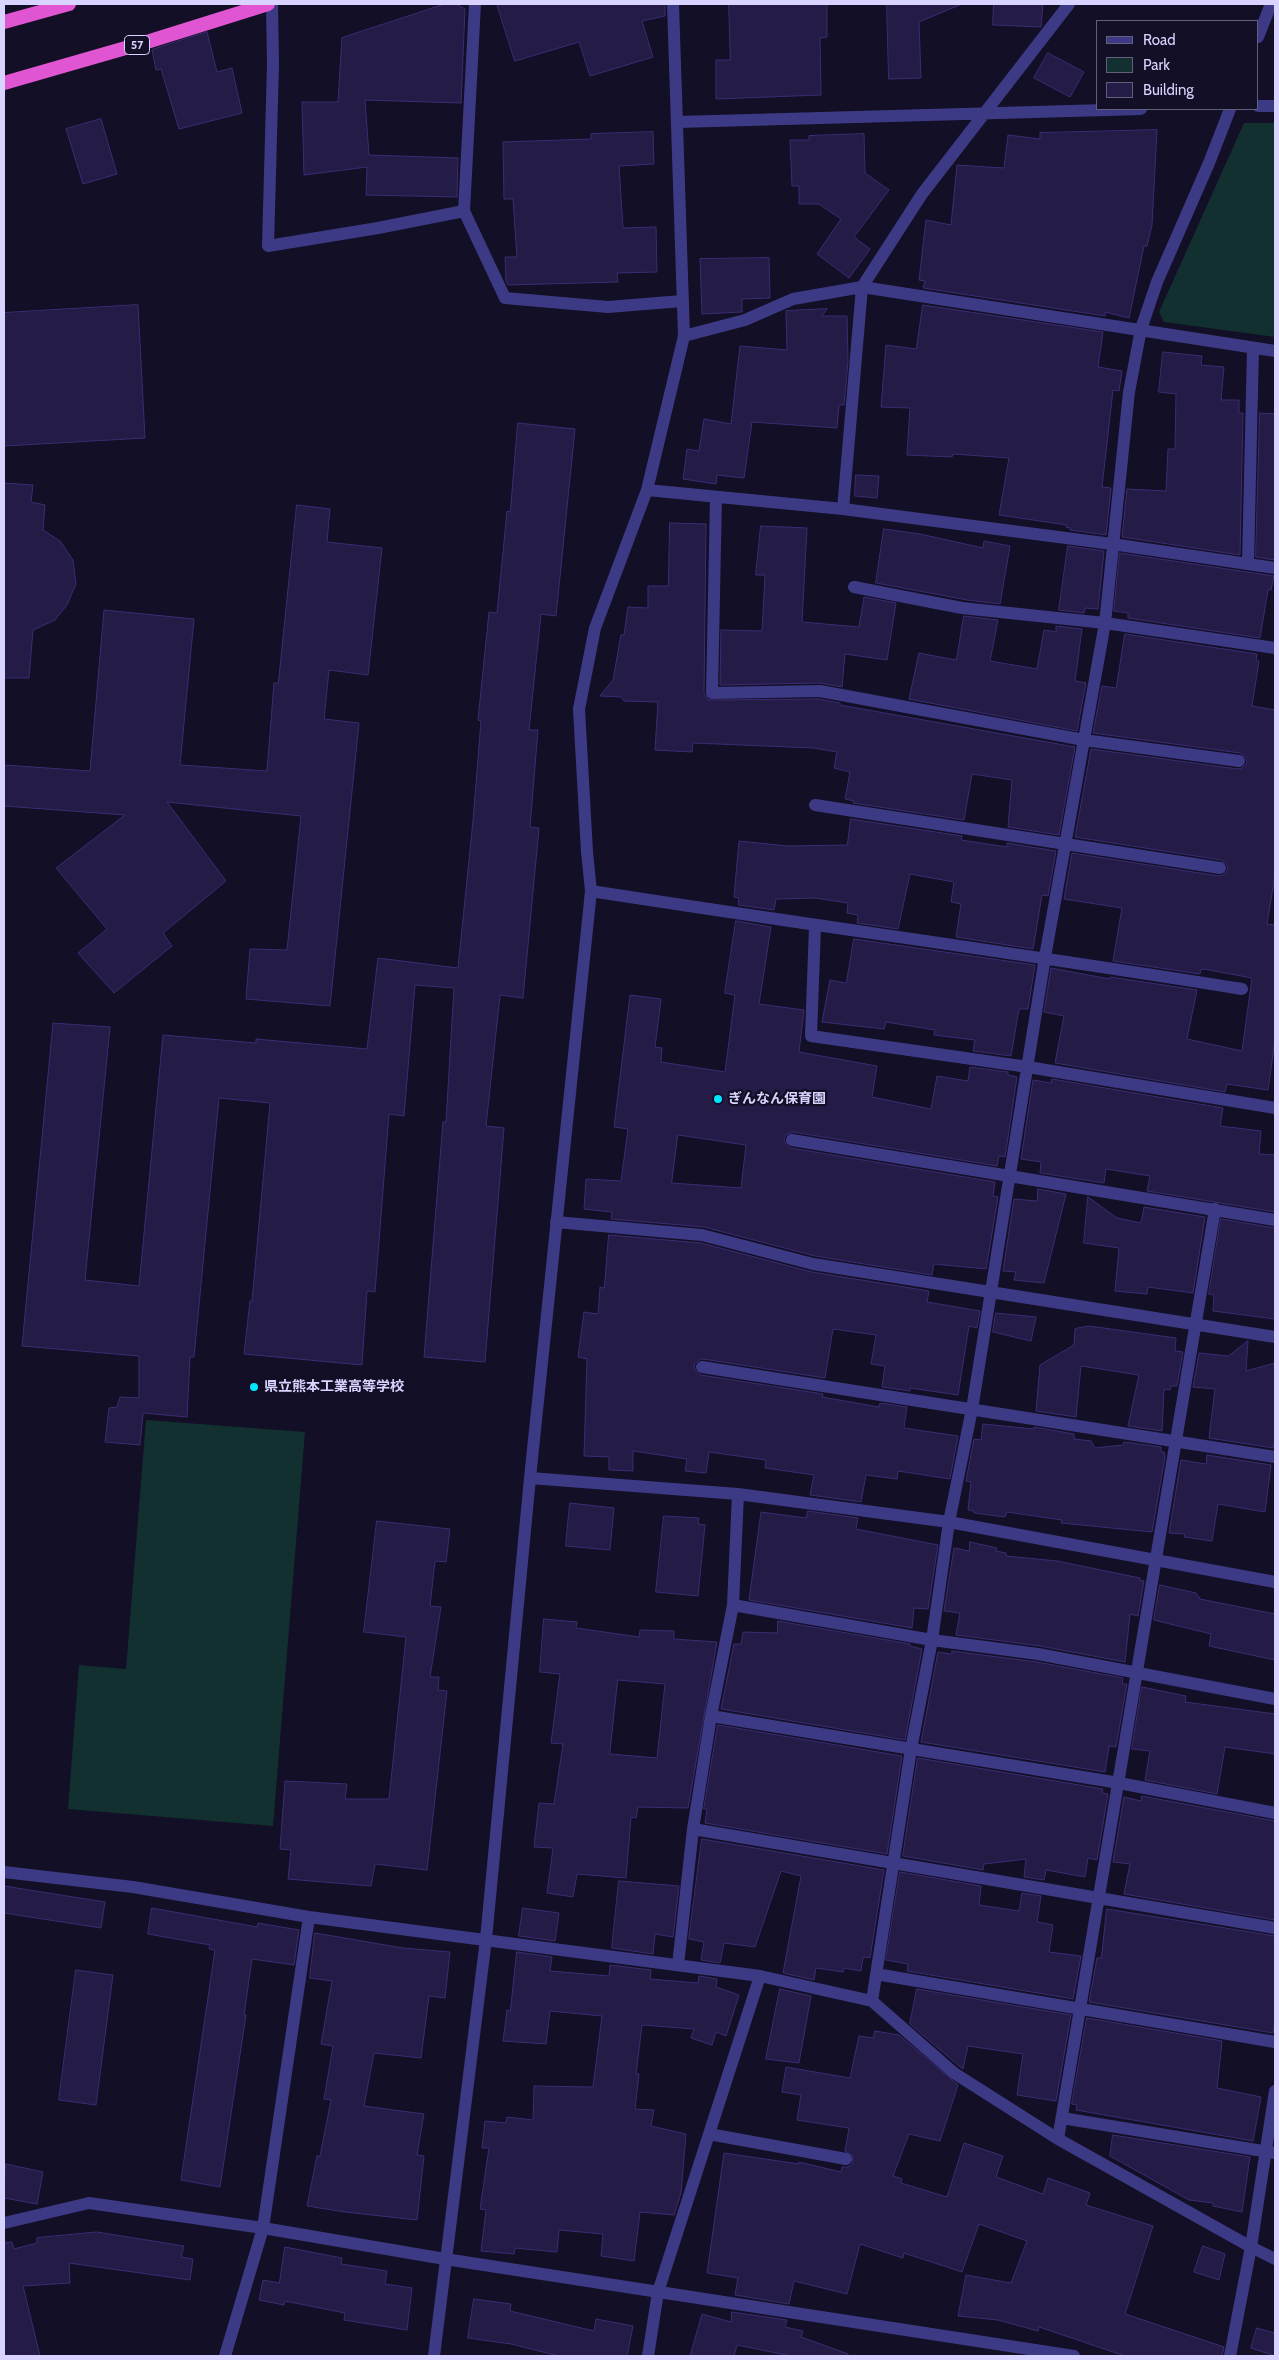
<!DOCTYPE html>
<html>
<head>
<meta charset="utf-8">
<style>
	body { margin:0 }
	#map { position:relative; width:1279px; height:2360px; overflow:hidden; background:#130f26; font-family:Cabin,sans-serif }
	canvas { display:block }
	.frame { position:absolute; inset:0; border:5px solid #d9d4ff; pointer-events:none }
	.legend { position:absolute; left:1096px; top:20px; width:162px; height:90px; box-sizing:border-box; background:#130f26; border:1px solid #625e7d; margin:0; padding:6px 9px; list-style:none; font-size:15px; color:#d9d4ff }
	.legend li { display:flex; align-items:center; gap:10px; height:25px }
	.legend b { width:25px; border:1px solid #625e7d }
</style>
</head>
<body>
<div id="map">
<canvas width="1279" height="2360"></canvas>
<div class="frame"></div>
<ul class="legend">
<li><b style="height:6px;background:#3d3a85"></b>Road</li>
<li><b style="height:14px;background:#12302f"></b>Park</li>
<li><b style="height:14px;background:#241b47"></b>Building</li>
</ul>
</div>
<script>
const ctx = document.querySelector('canvas').getContext('2d');
ctx.lineJoin = 'round';
function fillPath(path, color) { ctx.fillStyle = color; ctx.fill(path, 'evenodd'); }
function strokePath(path, color, width, dash) { ctx.strokeStyle = color; ctx.lineWidth = width; ctx.lineCap = dash ? 'butt' : 'round'; ctx.setLineDash(dash || []); ctx.stroke(path); }
function write(font, color, halo, rows, align = 'center') {
  ctx.font = font + ' Cabin,"Noto Sans JP",sans-serif'; ctx.lineWidth = 4.5; ctx.setLineDash([]); ctx.textBaseline = 'middle'; ctx.strokeStyle = halo; ctx.fillStyle = color; for (const [text, x, y, turn = 0] of rows) {
    ctx.save(); ctx.translate(x, y); ctx.rotate((+turn || 0) * Math.PI / 180); ctx.textAlign = isNaN(turn) ? turn : align; if (halo) ctx.strokeText(text, 0, 0); ctx.fillText(text, 0, 0); ctx.restore();
  }
}
fillPath(new Path2D(`
	M 1244,123 L 1275,123 L 1275,337 L 1164,322 L 1159,312 Z
	M 146,1420 L 305,1432 L 273,1826 L 68,1809 L 79,1665 L 126,1669 Z`), '#12302f');
const building = new Path2D(`
	M 445,4 L 456,4 L 465,9 L 461,103 L 365,100 L 369,155 L 458,158 L 457,197 L 366,195 L 367,167 L 304,175 L 302,102 L 338,102 L 342,38 Z
	M 497,4 L 665,4 L 665,16 L 642,21 L 653,57 L 590,76 L 579,42 L 515,61 Z
	M 729,4 L 827,4 L 827,37 L 820,38 L 821,95 L 716,99 L 716,60 L 730,60 Z
	M 887,4 L 962,4 L 919,22 L 921,78 L 889,79 Z
	M 994,4 L 1043,4 L 1041,27 L 993,25 Z
	M 207,32 L 217,72 L 232,68 L 242,113 L 179,129 L 161,69 L 156,70 L 152,50 Z
	M 1048,53 L 1084,72 L 1070,97 L 1034,78 Z
	M 101,119 L 117,174 L 83,184 L 66,129 Z
	M 1157,130 L 1152,225 L 1147,246 L 1144,246 L 1129,318 L 1105,312 L 1105,316 L 923,288 L 925,281 L 919,280 L 926,220 L 951,225 L 957,165 L 1004,168 L 1008,135 L 1040,139 L 1040,133 Z
	M 653,132 L 654,164 L 619,166 L 623,228 L 656,227 L 657,272 L 617,273 L 618,282 L 508,285 L 506,280 L 505,257 L 517,257 L 513,199 L 504,199 L 503,142 L 591,139 L 591,134 Z
	M 864,134 L 865,173 L 889,190 L 854,237 L 870,249 L 849,278 L 817,254 L 841,219 L 819,204 L 799,204 L 799,186 L 792,186 L 790,140 L 809,140 L 809,136 Z
	M 769,258 L 770,298 L 742,299 L 742,312 L 702,314 L 700,259 Z
	M 138,305 L 145,438 L 4,446 L 4,313 Z
	M 923,305 L 1103,332 L 1098,367 L 1122,371 L 1119,391 L 1113,390 L 1102,487 L 1111,488 L 1106,535 L 1070,530 L 1070,528 L 1066,527 L 1067,525 L 999,515 L 1009,458 L 953,454 L 952,457 L 907,455 L 910,408 L 881,407 L 886,345 L 916,349 Z
	M 827,309 L 822,316 L 847,316 L 848,361 L 844,405 L 839,405 L 837,428 L 752,422 L 744,478 L 717,475 L 716,484 L 683,479 L 687,449 L 699,451 L 704,419 L 731,424 L 740,346 L 787,350 L 786,311 Z
	M 1163,352 L 1202,356 L 1201,365 L 1224,367 L 1221,400 L 1239,400 L 1239,413 L 1243,413 L 1240,555 L 1122,537 L 1127,489 L 1166,491 L 1168,449 L 1175,449 L 1176,394 L 1159,392 Z
	M 1260,413 L 1275,414 L 1275,560 L 1256,557 Z
	M 518,423 L 575,429 L 556,616 L 541,614 L 529,730 L 538,730 L 530,827 L 539,828 L 523,998 L 500,995 L 486,1126 L 504,1128 L 485,1362 L 424,1357 L 443,1122 L 446,1122 L 454,988 L 415,985 L 404,1116 L 389,1114 L 375,1292 L 367,1291 L 362,1365 L 244,1354 L 250,1301 L 252,1301 L 270,1103 L 219,1098 L 194,1357 L 190,1357 L 187,1417 L 143,1413 L 140,1445 L 105,1442 L 109,1408 L 117,1407 L 120,1397 L 139,1398 L 139,1356 L 22,1346 L 53,1023 L 110,1027 L 85,1280 L 139,1286 L 163,1035 L 256,1043 L 256,1039 L 367,1049 L 378,958 L 458,968 L 473,821 L 481,721 L 478,720 L 489,612 L 497,613 L 507,511 L 510,512 Z
	M 856,475 L 879,476 L 877,498 L 855,496 Z
	M 4,483 L 33,485 L 31,502 L 45,505 L 43,530 L 60,541 L 73,560 L 76,584 L 67,605 L 55,620 L 33,630 L 29,678 L 4,678 Z
	M 297,505 L 330,509 L 327,542 L 382,548 L 368,675 L 329,670 L 324,719 L 359,723 L 330,1006 L 246,999 L 250,949 L 287,950 L 301,816 L 167,802 L 226,881 L 163,933 L 172,946 L 114,993 L 78,953 L 107,929 L 56,868 L 125,815 L 4,806 L 4,765 L 90,771 L 104,610 L 194,619 L 180,765 L 267,771 L 274,683 L 278,683 Z
	M 670,523 L 706,524 L 704,693 L 708,700 L 819,699 L 840,703 L 840,705 L 1075,747 L 1059,835 L 1008,827 L 1012,780 L 972,774 L 964,820 L 853,803 L 854,801 L 845,799 L 850,772 L 834,768 L 837,752 L 814,748 L 693,743 L 692,752 L 655,750 L 658,702 L 624,701 L 621,697 L 600,696 L 613,680 L 621,635 L 624,635 L 628,607 L 648,608 L 648,586 L 668,586 Z
	M 761,526 L 807,528 L 802,622 L 859,627 L 864,597 L 896,603 L 887,660 L 845,654 L 842,687 L 820,683 L 720,685 L 721,630 L 762,631 L 765,575 L 756,575 Z
	M 884,529 L 920,534 L 983,548 L 984,541 L 1010,546 L 1000,604 L 967,600 L 876,583 Z
	M 1068,546 L 1104,551 L 1098,609 L 1085,608 L 1084,613 L 1059,610 Z
	M 1120,553 L 1274,576 L 1271,590 L 1268,590 L 1260,638 L 1128,618 L 1128,613 L 1114,611 Z
	M 964,616 L 998,620 L 990,661 L 1037,669 L 1044,630 L 1056,632 L 1056,626 L 1082,629 L 1075,681 L 1086,683 L 1077,731 L 909,699 L 919,653 L 956,660 Z
	M 1125,634 L 1257,654 L 1256,661 L 1259,661 L 1252,706 L 1275,710 L 1275,875 L 1267,924 L 1275,925 L 1275,1040 L 1268,1090 L 1227,1084 L 1225,1092 L 1055,1063 L 1064,1016 L 1044,1012 L 1051,968 L 1110,979 L 1110,977 L 1197,990 L 1187,1039 L 1242,1051 L 1252,978 L 1204,969 L 1201,970 L 1200,974 L 1113,961 L 1122,908 L 1064,899 L 1072,853 L 1219,876 L 1223,875 L 1228,870 L 1227,865 L 1221,860 L 1075,837 L 1091,749 L 1238,769 L 1242,768 L 1247,763 L 1246,758 L 1240,753 L 1093,733 L 1102,686 L 1116,688 Z
	M 851,819 L 962,836 L 961,840 L 1007,847 L 1007,843 L 1056,851 L 1048,896 L 1042,895 L 1033,949 L 956,937 L 961,904 L 951,902 L 954,882 L 910,874 L 898,929 L 857,923 L 858,915 L 847,913 L 848,903 L 815,898 L 776,899 L 774,910 L 738,905 L 739,898 L 734,897 L 739,841 L 788,846 L 847,845 Z
	M 736,921 L 771,927 L 759,1004 L 804,1010 L 799,1052 L 877,1066 L 872,1097 L 931,1109 L 937,1076 L 968,1081 L 970,1067 L 1008,1072 L 1008,1075 L 1017,1077 L 1005,1157 L 999,1156 L 997,1166 L 793,1132 L 786,1135 L 784,1139 L 787,1146 L 791,1148 L 995,1182 L 993,1196 L 998,1197 L 986,1269 L 934,1264 L 932,1275 L 815,1256 L 704,1227 L 611,1219 L 612,1212 L 584,1209 L 586,1179 L 621,1181 L 628,1129 L 614,1127 L 630,995 L 661,999 L 655,1047 L 662,1048 L 661,1062 L 725,1072 L 735,995 L 725,993 ZM 678,1135 L 746,1145 L 741,1188 L 672,1183 Z
	M 854,939 L 1035,965 L 1028,1009 L 1019,1009 L 1011,1056 L 973,1051 L 975,1040 L 934,1035 L 935,1030 L 886,1022 L 884,1029 L 822,1022 L 830,980 L 846,983 Z
	M 1052,1079 L 1223,1108 L 1220,1126 L 1261,1131 L 1259,1154 L 1275,1155 L 1275,1212 L 1147,1191 L 1150,1176 L 1106,1169 L 1104,1183 L 1040,1173 L 1041,1162 L 1021,1159 L 1033,1080 L 1051,1083 Z
	M 1038,1189 L 1066,1194 L 1044,1283 L 1014,1280 L 1016,1272 L 1003,1271 L 1014,1199 L 1037,1201 Z
	M 1088,1197 L 1117,1218 L 1141,1223 L 1144,1207 L 1205,1217 L 1193,1293 L 1148,1287 L 1147,1294 L 1115,1291 L 1119,1248 L 1084,1243 Z
	M 1221,1219 L 1275,1228 L 1275,1319 L 1213,1311 L 1214,1295 L 1209,1294 Z
	M 609,1235 L 701,1243 L 812,1272 L 929,1291 L 927,1302 L 980,1311 L 977,1328 L 969,1326 L 958,1395 L 910,1388 L 910,1391 L 882,1387 L 885,1366 L 871,1364 L 876,1335 L 833,1329 L 825,1378 L 703,1359 L 699,1360 L 694,1365 L 695,1370 L 701,1375 L 823,1394 L 822,1397 L 879,1407 L 880,1403 L 907,1407 L 904,1428 L 958,1436 L 950,1479 L 898,1471 L 897,1479 L 866,1475 L 861,1502 L 810,1495 L 814,1475 L 765,1468 L 766,1460 L 709,1452 L 706,1473 L 685,1471 L 687,1459 L 633,1451 L 633,1471 L 609,1470 L 609,1457 L 584,1456 L 587,1359 L 578,1357 L 584,1312 L 598,1314 L 600,1287 L 604,1288 Z
	M 996,1313 L 1036,1317 L 1031,1341 L 993,1332 Z
	M 1089,1326 L 1176,1338 L 1175,1351 L 1183,1352 L 1177,1386 L 1171,1386 L 1170,1390 L 1164,1389 L 1162,1431 L 1128,1426 L 1139,1375 L 1081,1366 L 1076,1417 L 1036,1411 L 1040,1365 L 1074,1345 L 1075,1329 Z
	M 1248,1341 L 1246,1371 L 1275,1363 L 1275,1441 L 1273,1448 L 1209,1438 L 1215,1389 L 1193,1387 L 1199,1353 L 1228,1356 Z
	M 983,1424 L 1034,1429 L 1034,1427 L 1074,1434 L 1074,1439 L 1091,1441 L 1095,1448 L 1123,1445 L 1124,1442 L 1161,1447 L 1161,1452 L 1164,1452 L 1165,1457 L 1152,1532 L 1061,1523 L 1062,1520 L 1007,1512 L 1005,1517 L 974,1513 L 974,1511 L 968,1510 L 971,1482 L 966,1481 L 974,1439 L 981,1440 Z
	M 1207,1455 L 1271,1465 L 1265,1512 L 1218,1504 L 1212,1541 L 1184,1537 L 1185,1534 L 1169,1533 L 1181,1460 L 1206,1464 Z
	M 570,1503 L 614,1508 L 610,1550 L 566,1546 Z
	M 808,1511 L 858,1518 L 856,1529 L 938,1545 L 928,1609 L 914,1608 L 912,1628 L 749,1600 L 761,1512 L 806,1518 Z
	M 664,1516 L 699,1518 L 698,1524 L 705,1525 L 698,1596 L 656,1592 Z
	M 377,1521 L 450,1529 L 446,1562 L 435,1561 L 430,1606 L 441,1607 L 430,1677 L 439,1677 L 438,1690 L 447,1691 L 427,1870 L 375,1864 L 371,1886 L 288,1879 L 291,1850 L 280,1849 L 285,1781 L 347,1784 L 345,1799 L 389,1799 L 406,1637 L 364,1632 Z
	M 970,1542 L 997,1548 L 996,1551 L 1006,1553 L 1006,1556 L 1057,1561 L 1140,1578 L 1139,1580 L 1144,1581 L 1138,1616 L 1130,1614 L 1125,1662 L 1040,1646 L 956,1635 L 960,1613 L 944,1611 L 954,1548 L 969,1551 Z
	M 1160,1585 L 1196,1593 L 1200,1599 L 1275,1614 L 1275,1660 L 1209,1646 L 1211,1634 L 1154,1620 Z
	M 544,1619 L 577,1622 L 576,1628 L 639,1637 L 640,1630 L 674,1631 L 674,1639 L 717,1642 L 688,1808 L 638,1807 L 636,1818 L 631,1817 L 626,1878 L 577,1874 L 573,1897 L 547,1893 L 553,1848 L 534,1847 L 539,1803 L 554,1804 L 563,1744 L 551,1743 L 560,1674 L 540,1672 ZM 618,1680 L 665,1684 L 657,1758 L 610,1754 Z
	M 778,1621 L 910,1644 L 910,1646 L 922,1649 L 905,1740 L 721,1709 L 734,1644 L 741,1644 L 743,1632 L 777,1633 Z
	M 952,1651 L 1037,1662 L 1123,1678 L 1122,1684 L 1127,1684 L 1116,1747 L 1109,1746 L 1105,1772 L 921,1742 L 938,1652 L 952,1654 Z
	M 1142,1687 L 1186,1696 L 1185,1702 L 1275,1714 L 1275,1754 L 1225,1747 L 1217,1794 L 1145,1780 L 1150,1751 L 1132,1749 Z
	M 718,1725 L 902,1756 L 887,1854 L 705,1823 L 707,1809 L 704,1809 Z
	M 918,1758 L 1103,1789 L 1102,1793 L 1108,1794 L 1097,1860 L 1088,1858 L 1085,1877 L 1046,1870 L 1044,1880 L 1024,1877 L 1026,1859 L 984,1864 L 983,1870 L 903,1856 Z
	M 1142,1796 L 1275,1821 L 1275,1920 L 1124,1894 L 1130,1864 L 1113,1862 L 1124,1797 L 1141,1801 Z
	M 702,1839 L 884,1870 L 870,1958 L 863,1957 L 861,1971 L 844,1968 L 843,1972 L 816,1968 L 814,1980 L 783,1973 L 801,1876 L 781,1871 L 755,1947 L 724,1943 L 720,1963 L 701,1960 L 704,1942 L 689,1939 Z
	M 900,1872 L 981,1886 L 979,1905 L 1019,1911 L 1022,1893 L 1041,1896 L 1037,1922 L 1053,1925 L 1049,1952 L 1081,1956 L 1073,1999 L 907,1971 L 908,1964 L 886,1960 Z
	M 619,1881 L 679,1886 L 673,1937 L 655,1934 L 653,1954 L 612,1948 Z
	M 4,1886 L 105,1902 L 101,1928 L 4,1913 Z
	M 152,1908 L 257,1927 L 258,1923 L 299,1930 L 294,1965 L 252,1959 L 244,2015 L 246,2015 L 220,2187 L 181,2180 L 215,1950 L 209,1949 L 210,1945 L 148,1934 Z
	M 523,1908 L 559,1913 L 555,1941 L 519,1936 Z
	M 1107,1909 L 1275,1936 L 1275,2021 L 1273,2033 L 1089,2002 L 1097,1958 L 1101,1958 Z
	M 315,1933 L 403,1948 L 450,1952 L 445,1998 L 429,1996 L 421,2058 L 374,2053 L 364,2106 L 424,2114 L 417,2155 L 424,2156 L 417,2220 L 345,2212 L 307,2206 L 317,2156 L 320,2156 L 331,2100 L 324,2099 L 333,2046 L 321,2044 L 332,1981 L 310,1978 Z
	M 517,1952 L 552,1957 L 550,1971 L 609,1976 L 610,1965 L 651,1970 L 650,1979 L 698,1983 L 699,1976 L 717,1979 L 716,1987 L 739,1995 L 726,2036 L 716,2032 L 712,2045 L 691,2038 L 694,2029 L 642,2025 L 636,2074 L 639,2074 L 635,2109 L 654,2110 L 651,2126 L 686,2134 L 681,2193 L 674,2215 L 640,2212 L 634,2261 L 601,2256 L 603,2234 L 559,2230 L 557,2252 L 515,2248 L 514,2254 L 481,2251 L 486,2210 L 480,2209 L 489,2148 L 482,2148 L 485,2121 L 506,2123 L 507,2117 L 533,2120 L 534,2086 L 593,2087 L 602,2016 L 550,2011 L 546,2044 L 503,2041 L 507,2010 L 510,2011 Z
	M 76,1970 L 113,1975 L 96,2105 L 59,2100 Z
	M 780,1989 L 811,1996 L 799,2063 L 766,2059 Z
	M 917,1989 L 1071,2015 L 1056,2101 L 1017,2095 L 1023,2054 L 968,2046 L 963,2069 L 959,2066 L 910,2024 Z
	M 1087,2018 L 1222,2041 L 1217,2088 L 1261,2097 L 1253,2141 L 1076,2110 L 1077,2105 L 1072,2104 Z
	M 875,2031 L 899,2035 L 958,2085 L 940,2141 L 909,2134 L 893,2176 L 902,2179 L 901,2183 L 947,2197 L 964,2143 L 1003,2156 L 996,2177 L 1043,2194 L 1048,2178 L 1090,2193 L 1086,2205 L 1153,2226 L 1125,2314 L 1224,2347 L 1222,2356 L 1125,2356 L 1039,2327 L 1038,2331 L 998,2320 L 958,2316 L 966,2275 L 1011,2283 L 1027,2241 L 979,2224 L 962,2272 L 904,2253 L 903,2258 L 860,2244 L 847,2294 L 794,2281 L 789,2304 L 735,2295 L 738,2278 L 707,2273 L 724,2153 L 799,2164 L 799,2162 L 841,2172 L 842,2167 L 848,2167 L 852,2164 L 853,2156 L 845,2151 L 849,2128 L 797,2120 L 801,2095 L 782,2092 L 786,2067 L 850,2078 L 859,2036 L 873,2038 Z
	M 1113,2135 L 1250,2157 L 1242,2212 L 1213,2206 L 1213,2203 L 1189,2200 L 1110,2156 Z
	M 6,2164 L 43,2172 L 37,2204 L 4,2198 Z
	M 97,2232 L 184,2246 L 181,2257 L 193,2259 L 190,2280 L 69,2263 L 70,2283 L 23,2286 L 40,2356 L 4,2356 L 4,2243 L 12,2242 L 14,2249 L 37,2243 L 37,2238 Z
	M 1203,2246 L 1225,2254 L 1219,2280 L 1194,2272 Z
	M 285,2247 L 342,2258 L 341,2264 L 387,2271 L 385,2284 L 412,2288 L 407,2330 L 344,2320 L 345,2313 L 285,2301 L 284,2305 L 259,2300 L 263,2280 L 279,2283 Z
	M 474,2299 L 511,2304 L 510,2311 L 594,2331 L 596,2319 L 633,2326 L 627,2356 L 559,2356 L 511,2344 L 468,2338 Z
	M 732,2312 L 787,2320 L 785,2327 L 803,2331 L 801,2337 L 848,2354 L 848,2356 L 791,2356 L 737,2345 L 734,2356 L 690,2356 L 702,2314 L 731,2322 Z
	M 1257,2328 L 1275,2333 L 1275,2356 L 1251,2348 Z`);
fillPath(building, '#241b47');
strokePath(building, '#3b2d73', 1);
strokePath(new Path2D(`
	M 272,4 L 273,64 L 268,246 L 378,228 L 464,211 L 505,298 L 608,307 L 682,301
	M 1258,37 L 1271,4
	M 1258,106 L 1275,106
	M 678,122 L 1141,109
	M 464,211 L 475,4
	M 684,336 L 745,320 L 793,299 L 862,287 L 1275,351
	M 647,490 L 843,509 L 1112,544 L 1275,568
	M 716,497 L 712,693 L 820,691 L 1084,740 L 1239,761
	M 843,509 L 862,287 L 922,194 L 1069,4
	M 1248,563 L 1253,348
	M 854,587 L 962,608 L 1105,623 L 1275,648
	M 815,805 L 1220,868
	M 591,891 C 808,925 1026,954 1242,989
	M 815,926 L 811,1036 L 1028,1067 L 1275,1108
	M 792,1140 L 1275,1220
	M 556,1222 L 702,1235 L 813,1264 L 1275,1337
	M 702,1367 L 1275,1457
	M 530,1478 L 738,1494 L 949,1522 L 1275,1582
	M 733,1605 L 932,1640 L 1038,1654 L 1275,1699
	M 711,1716 L 1119,1783 L 1275,1813
	M 693,1829 L 1275,1928
	M 4,1872 L 133,1887 L 309,1917 L 760,1976 L 872,2001 L 954,2073 L 1058,2139 L 1251,2247 L 1275,2259
	M 678,1965 L 693,1829 L 711,1716 L 733,1605 L 738,1494
	M 876,1974 L 1275,2042
	M 872,2001 L 911,1749 L 932,1640 L 949,1522 L 972,1409 L 1045,957 L 1105,623 L 1129,392 L 1141,329 L 1157,282 L 1209,163 L 1230,109
	M 1062,2118 L 1275,2153
	M 709,2134 L 846,2159
	M 1058,2139 L 1215,1209
	M 4,2223 L 89,2203 L 263,2228 L 445,2259 L 1074,2356
	M 225,2356 L 263,2228 L 309,1917
	M 434,2356 L 486,1939 L 530,1478 L 591,891 L 587,852 L 579,709 L 595,628 L 647,490 L 684,336 L 673,4
	M 648,2356 L 658,2292 L 760,1976
	M 1230,2356 L 1251,2247 L 1275,2091`), '#3d3a85', 12);
strokePath(new Path2D(`
	M 4,22 L 69,4
	M 4,83 L 150,41 L 268,4`), '#e055d1', 14);
for (const [x, y, r, color] of [
	[718,1099,5,"#00e5ff"],
	[254,1387,5,"#00e5ff"]
]) { const dot = new Path2D(); dot.arc(x, y, r, 0, 2 * Math.PI); ctx.fillStyle = color; ctx.fill(dot); strokePath(dot, '#130f26', 2); }
for (const [x, y, w] of [
	[137,45,25]
]) { const box = new Path2D(); box.roundRect(x - w / 2, y - 9.5, w, 19, 4); ctx.fillStyle = '#130f26'; ctx.fill(box); strokePath(box, '#d9d4ff', 1); }
write('bold 12px', '#d9d4ff', null, [
	["57",137,45]
]);
write('bold 14px', '#d9d4ff', '#130f26', [
	["ぎんなん保育園",728,1099],
	["県立熊本工業高等学校",264,1387]
], 'left');
</script>
</body>
</html>
